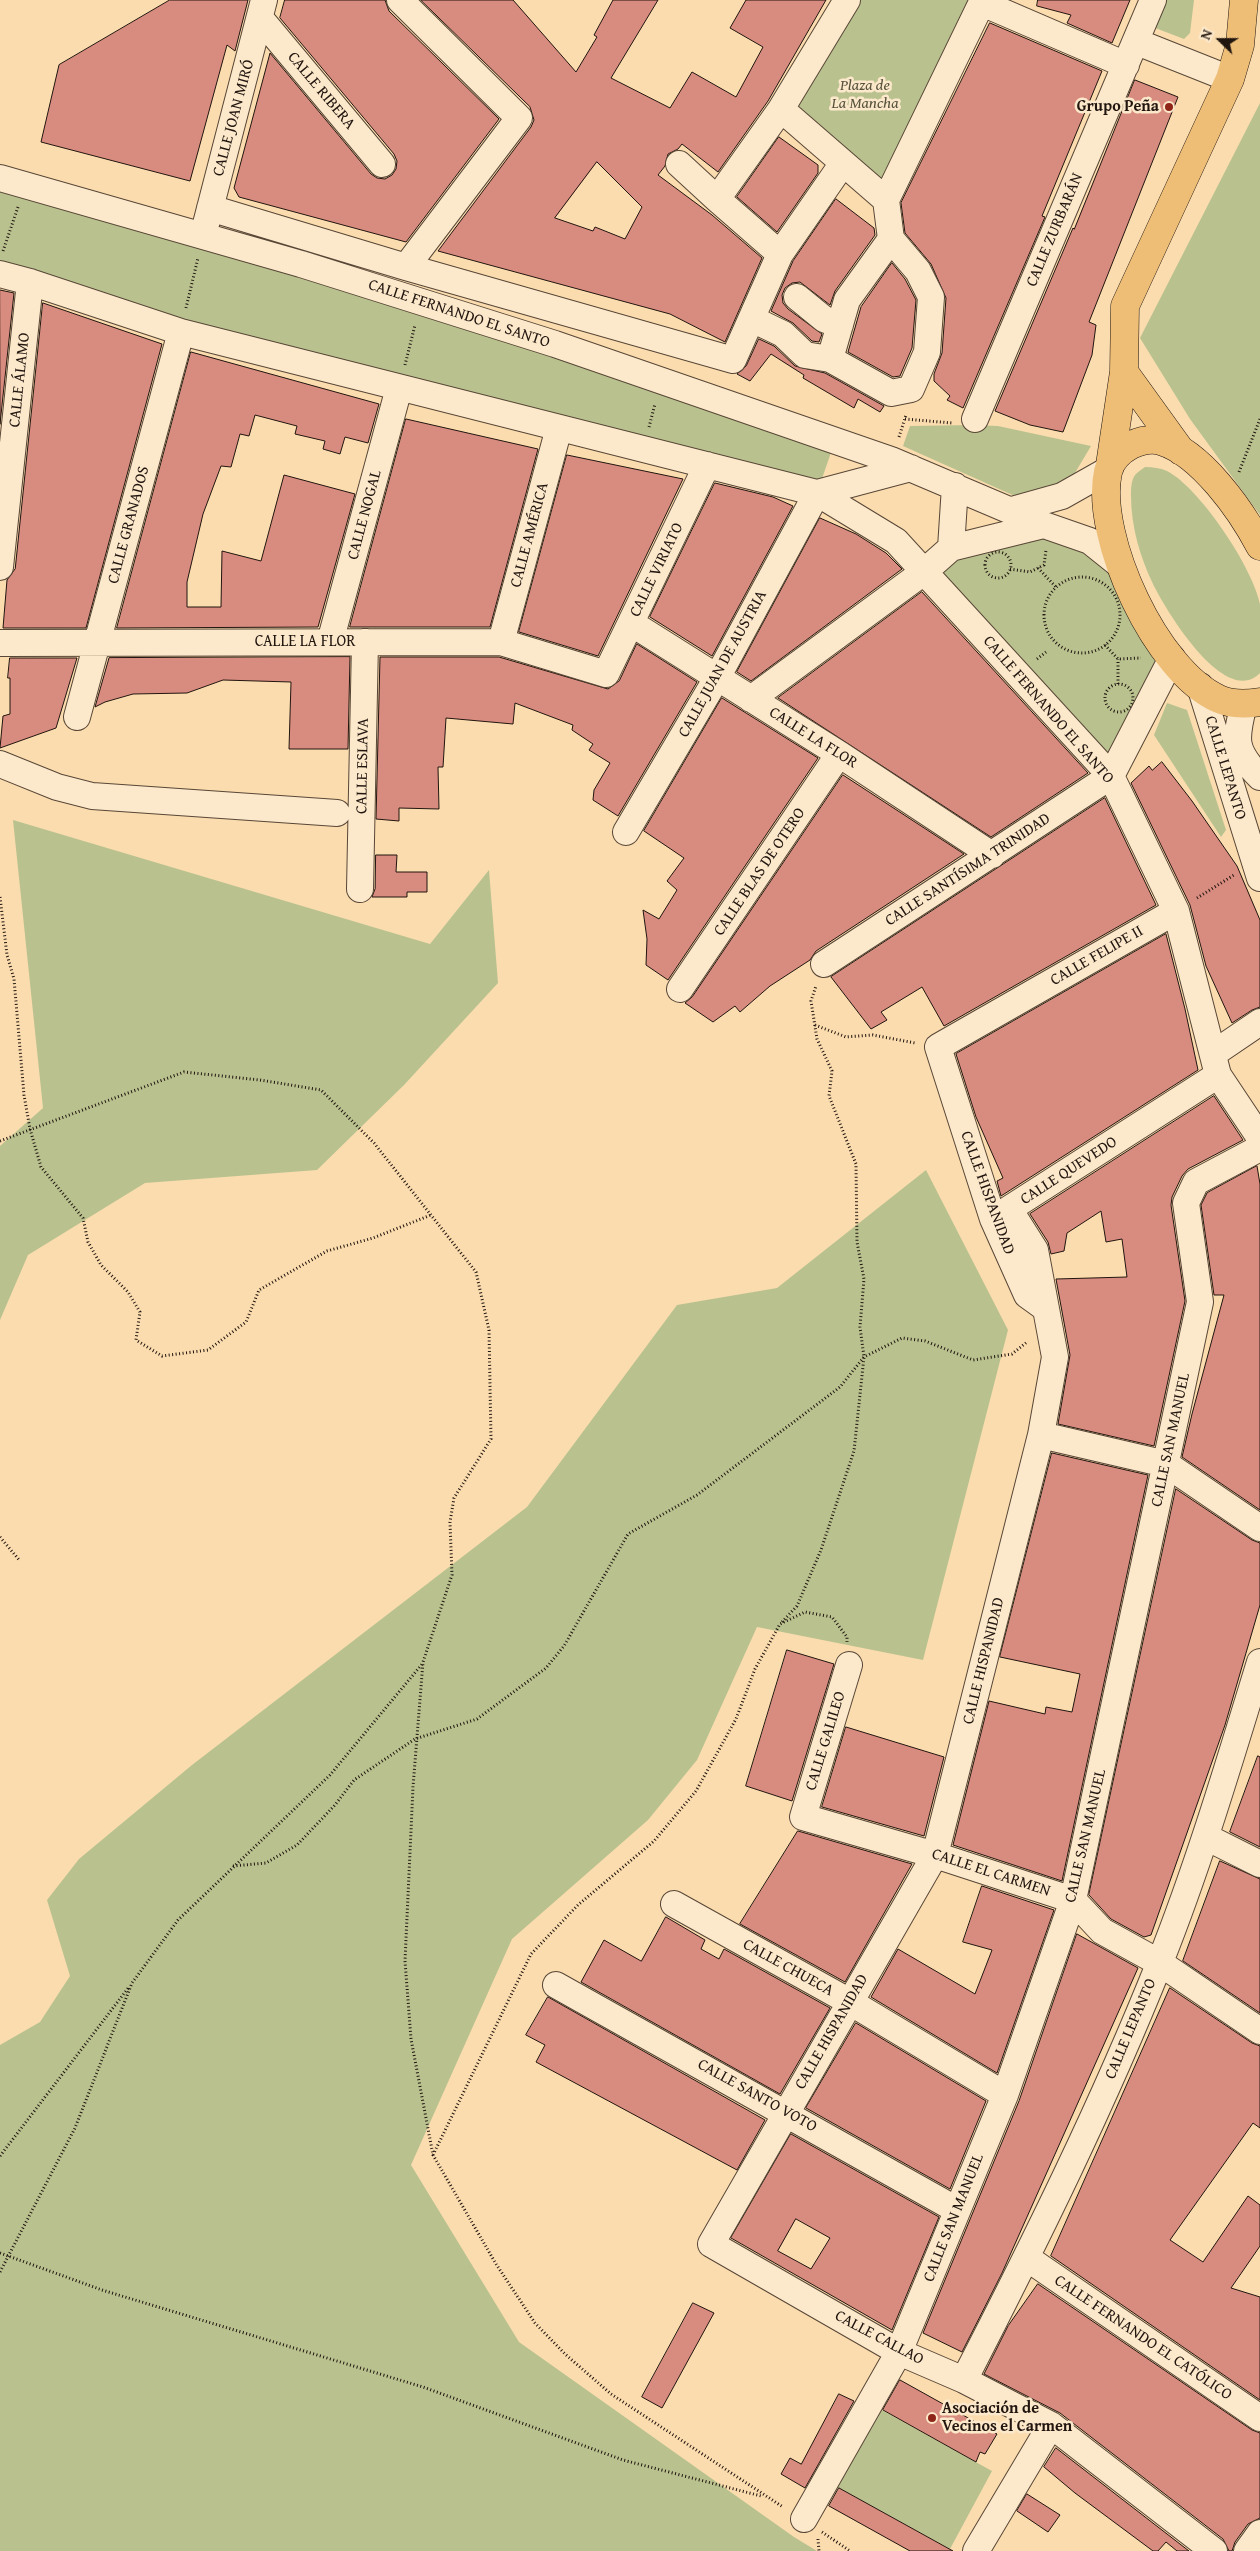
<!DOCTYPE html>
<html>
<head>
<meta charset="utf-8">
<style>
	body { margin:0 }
	#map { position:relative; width:1260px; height:2551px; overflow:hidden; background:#fbdcae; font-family:"Gentium Book Plus",serif }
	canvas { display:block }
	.north { position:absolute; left:1195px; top:15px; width:50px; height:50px; -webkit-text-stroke:4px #fce8ca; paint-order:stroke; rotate:292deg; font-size:14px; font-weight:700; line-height:20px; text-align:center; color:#21150f }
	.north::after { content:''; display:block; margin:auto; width:18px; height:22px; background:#21150f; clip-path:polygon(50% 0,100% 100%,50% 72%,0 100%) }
</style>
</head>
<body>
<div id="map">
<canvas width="1260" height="2551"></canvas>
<div class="north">N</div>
</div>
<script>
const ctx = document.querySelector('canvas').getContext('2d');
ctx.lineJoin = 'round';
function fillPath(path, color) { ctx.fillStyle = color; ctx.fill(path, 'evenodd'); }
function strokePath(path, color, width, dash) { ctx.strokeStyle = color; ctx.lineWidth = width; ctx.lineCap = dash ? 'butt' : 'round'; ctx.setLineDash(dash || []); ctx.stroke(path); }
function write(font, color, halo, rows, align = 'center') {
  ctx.font = font + ' "Gentium Book Plus",serif'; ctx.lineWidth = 5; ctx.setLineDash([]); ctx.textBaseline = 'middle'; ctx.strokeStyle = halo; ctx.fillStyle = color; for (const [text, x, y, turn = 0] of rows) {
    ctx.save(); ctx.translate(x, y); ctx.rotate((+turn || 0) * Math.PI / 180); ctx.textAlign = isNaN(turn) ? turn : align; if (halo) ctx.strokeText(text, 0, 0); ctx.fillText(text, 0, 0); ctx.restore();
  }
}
fillPath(new Path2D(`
	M 847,0 L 984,0 L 886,200 L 781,109 Z
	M 1160,0 L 1194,0 L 1190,33 L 1184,39 L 1150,26 Z
	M 1260,103 L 1260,515 L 1190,419 L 1140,338 Z
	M 0,178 L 835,441 L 817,493 L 0,280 Z
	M 973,425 L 998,426 L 1091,446 L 1069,483 L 1017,497 L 903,446 L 910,426 Z
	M 1145,467 C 1153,467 1160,468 1167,471 C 1200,488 1253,568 1260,604 C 1260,624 1260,653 1260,673 C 1225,709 1165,609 1153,584 C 1140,557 1131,526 1131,496 C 1131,489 1131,479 1136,474 C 1138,472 1142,469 1145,467 Z
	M 1044,525 L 1090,541 L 1172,658 L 1111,776 L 925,571 Z
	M 1167,703 L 1187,710 L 1226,830 L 1221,837 L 1154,735 Z
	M 13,820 L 430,944 L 489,870 L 498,983 L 404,1085 L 317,1170 L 145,1183 L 28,1255 L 0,1320 L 0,1146 L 43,1108 Z
	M 926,1170 L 1008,1330 L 923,1660 L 757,1627 L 697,1760 L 648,1820 L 512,1939 L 411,2165 L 519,2342 L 794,2537 L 817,2551 L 0,2551 L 0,2045 L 40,2022 L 70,1976 L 47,1900 L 79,1859 L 192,1765 L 527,1507 L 677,1305 L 777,1288 Z
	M 880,2409 L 992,2471 L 950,2549 L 837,2487 Z`), '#b9c28f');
const building = new Path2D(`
	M 170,0 L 248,0 L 235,51 L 227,45 L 190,181 L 41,142 L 59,65 Z
	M 285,0 L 385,0 L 389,11 L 499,119 L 406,242 L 239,197 L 234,188 L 270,53 L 371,174 L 377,178 L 385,179 L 392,175 L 396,169 L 397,161 L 394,154 L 280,18 Z
	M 421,0 L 513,0 L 576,72 L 597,37 L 594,35 L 613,0 L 658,0 L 611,78 L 670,108 L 692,72 L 736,97 L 763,47 L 730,28 L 746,0 L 826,0 L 768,101 L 718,172 L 682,144 L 678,149 L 668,154 L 665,166 L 658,175 L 712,215 L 762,258 L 725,342 L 670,314 L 438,251 L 531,127 L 534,120 L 530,107 ZM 597,162 L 642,207 L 625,239 L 595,227 L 593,231 L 555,218 Z
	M 1038,0 L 1130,0 L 1112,43 L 1067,23 L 1071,15 L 1037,6 Z
	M 990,23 L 1102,71 L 1042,216 L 1045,217 L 963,408 L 947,400 L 950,396 L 934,381 L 934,374 L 942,353 L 946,298 L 931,264 L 905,233 L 901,203 Z
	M 1135,80 L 1178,97 L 1089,322 L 1096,325 L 1092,355 L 1063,432 L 1030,425 L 995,411 L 1073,228 L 1074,229 Z
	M 779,137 L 818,165 L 818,173 L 777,232 L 737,197 Z
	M 836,199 L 874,228 L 875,235 L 835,291 L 830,305 L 800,282 L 792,283 L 785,288 L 782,295 L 783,303 L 788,309 L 822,334 L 819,342 L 812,341 L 793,323 L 771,311 L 793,261 Z
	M 892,263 L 905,279 L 916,300 L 912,348 L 900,376 L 893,377 L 848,352 L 861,307 Z
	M 0,290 L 14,293 L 0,424 Z
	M 43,303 L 162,344 L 86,628 L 3,628 L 7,580 L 15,569 Z
	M 759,339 L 774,346 L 795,366 L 825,373 L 884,406 L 880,412 L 858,399 L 854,408 L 803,378 L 804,375 L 771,354 L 750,381 L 737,374 L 746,366 Z
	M 191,352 L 379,404 L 368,443 L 345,437 L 340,454 L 323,449 L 325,441 L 295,434 L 297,426 L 255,415 L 249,436 L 240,434 L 231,467 L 221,466 L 203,514 L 187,582 L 187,607 L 221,607 L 222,551 L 261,561 L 284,475 L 355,494 L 318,627 L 117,628 Z
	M 406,419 L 538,449 L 490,627 L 350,627 Z
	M 567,455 L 683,479 L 598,656 L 519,632 Z
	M 715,483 L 773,497 L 793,506 L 712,656 L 650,617 Z
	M 820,518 L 856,534 L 886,553 L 902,569 L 751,681 L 737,672 Z
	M 922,592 L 1088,773 L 991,837 L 778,698 Z
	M 637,644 L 697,682 L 618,816 L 593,800 L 594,790 L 610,763 L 589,750 L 593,744 L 572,730 L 573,725 L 515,703 L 513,724 L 446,718 L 443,767 L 438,767 L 439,809 L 399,808 L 399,821 L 376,819 L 380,657 L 499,657 L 608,689 L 619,681 Z
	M 350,657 L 348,749 L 289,749 L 291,682 L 223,680 L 187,693 L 133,694 L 105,702 L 95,707 L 109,658 Z
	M 10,658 L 77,658 L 56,728 L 0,748 L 3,716 L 10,714 L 10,678 L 8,678 Z
	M 722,698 L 818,758 L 668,980 L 646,965 L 647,939 L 643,910 L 659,919 L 677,890 L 667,881 L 684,858 L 644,831 Z
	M 1162,762 L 1192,801 L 1237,866 L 1260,920 L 1260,1007 L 1252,1010 L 1232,1023 L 1206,966 L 1190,905 L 1131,783 L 1149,766 L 1152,770 Z
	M 843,775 L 964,854 L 816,951 L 810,960 L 770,986 L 740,1012 L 735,1006 L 713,1022 L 685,1003 L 692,997 Z
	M 1105,798 L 1156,905 L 944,1026 L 922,987 L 881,1012 L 887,1020 L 871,1029 L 831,977 Z
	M 376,855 L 397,855 L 396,872 L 427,872 L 427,892 L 407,892 L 407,897 L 372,897 L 375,889 Z
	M 1166,934 L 1185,1009 L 1198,1070 L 1001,1196 L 997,1181 L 1003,1178 L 976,1117 L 956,1054 Z
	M 1214,1096 L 1243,1140 L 1188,1169 L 1182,1176 L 1172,1197 L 1171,1205 L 1185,1301 L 1154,1446 L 1058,1424 L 1070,1355 L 1056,1279 L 1127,1277 L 1122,1239 L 1106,1242 L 1101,1211 L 1067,1233 L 1064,1251 L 1051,1254 L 1048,1242 L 1030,1214 Z
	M 1257,1166 L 1260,1184 L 1260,1510 L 1182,1457 L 1192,1414 L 1224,1295 L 1214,1295 L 1201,1205 L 1207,1193 Z
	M 1052,1453 L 1148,1475 L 1062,1881 L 953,1845 L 989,1701 L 1045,1714 L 1046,1707 L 1072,1712 L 1080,1674 L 1000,1657 Z
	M 1176,1489 L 1252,1540 L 1260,1543 L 1260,1605 L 1225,1725 L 1151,1935 L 1144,1937 L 1111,1919 L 1089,1895 Z
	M 787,1650 L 834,1664 L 792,1801 L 746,1786 Z
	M 846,1727 L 944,1757 L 924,1836 L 822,1807 Z
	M 1258,1756 L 1260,1757 L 1260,1847 L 1230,1832 Z
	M 798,1831 L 912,1864 L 845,1982 L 740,1924 Z
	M 1220,1861 L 1260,1879 L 1260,2013 L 1183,1961 Z
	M 982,1886 L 1054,1910 L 997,2073 L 871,1997 L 898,1949 L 975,1994 L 992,1950 L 963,1942 Z
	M 666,1917 L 705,1940 L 701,1949 L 719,1959 L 724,1949 L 830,2008 L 780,2094 L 581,1982 L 604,1940 L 641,1961 Z
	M 1077,1934 L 1138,1968 L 1002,2273 L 962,2352 L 923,2333 L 1019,2101 Z
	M 1170,1988 L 1252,2043 L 1260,2046 L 1260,2128 L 1253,2123 L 1170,2240 L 1203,2262 L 1248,2196 L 1260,2205 L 1260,2246 L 1231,2288 L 1260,2297 L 1260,2400 L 1051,2256 Z
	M 548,1997 L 765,2120 L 737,2170 L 536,2062 L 545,2045 L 526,2035 Z
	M 856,2023 L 986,2101 L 950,2189 L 806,2108 Z
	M 791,2134 L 939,2217 L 892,2330 L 731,2238 ZM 796,2219 L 830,2238 L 811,2269 L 778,2251 Z
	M 1038,2284 L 1252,2430 L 1260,2433 L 1260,2518 L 1248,2524 L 1235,2542 L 1232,2551 L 1229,2551 L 1223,2539 L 1060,2413 L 984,2374 L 1008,2326 Z
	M 693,2303 L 714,2313 L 662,2408 L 642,2397 Z
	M 900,2380 L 997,2434 L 985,2454 L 980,2452 L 976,2462 L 883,2410 Z
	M 839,2394 L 854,2401 L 805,2488 L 781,2474 L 790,2458 L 801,2464 Z
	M 1056,2448 L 1189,2551 L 1177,2551 L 1166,2542 L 1158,2551 L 1153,2551 L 1075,2493 L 1044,2467 Z
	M 839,2488 L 953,2551 L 910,2551 L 829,2506 Z
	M 1027,2494 L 1060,2515 L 1048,2532 L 1017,2511 Z`);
fillPath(building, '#d88b7f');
strokePath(building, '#21150f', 1);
const street = new Path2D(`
	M 400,0 L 519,118 L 406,267
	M 847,0 L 781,109 L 886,200 L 983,0
	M 982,3 L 1126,65
	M 260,18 L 382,164
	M 1137,42 L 1230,79
	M 679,164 L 717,199 L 781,109
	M 0,178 L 301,264 L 555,344 L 891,460 L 1044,525 L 1090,541 L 1120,565
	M 717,199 L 780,254
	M 886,200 L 891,239 L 918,271 L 931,297 L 927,352 L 911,389 L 891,393 L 830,359 L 847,300 L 891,239
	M 210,208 L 406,267 L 733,360 L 780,254 L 843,163
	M 206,224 L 264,0
	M 0,274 L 30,282 L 181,332 L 817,493 L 896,541 L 1111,776 L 1176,911 L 1218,1075 L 1260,1138
	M 797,297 L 824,319 L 840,325
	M 752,319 L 783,334 L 805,355 L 830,359
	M 975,419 L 1153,0
	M 817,493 L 911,468
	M 1012,510 L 1062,496 L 1108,470
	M 951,548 L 955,486
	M 0,567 L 30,282
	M 631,623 L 839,754 L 992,855
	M 330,642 L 399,388
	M 501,642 L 559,428
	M 0,643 L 501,642 L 606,674 L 707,465
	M 1200,686 L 1260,878
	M 751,699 L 925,571 L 951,548 L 1044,525
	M 1244,704 C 1235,739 1233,750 1260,777
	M 77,717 L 181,332
	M 0,764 L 57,787 L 92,796 L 337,813
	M 626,832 L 718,676 L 817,493
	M 360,889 L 365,642
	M 824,964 L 1111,776 L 1172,658
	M 680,989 L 839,754
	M 1213,1054 L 1260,1022
	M 1045,1308 L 1027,1295 L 993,1219 L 938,1047 L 1176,911
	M 1041,1435 L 1166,1464 L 1260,1528
	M 849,1665 L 803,1817 L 935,1855 L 1073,1900 L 1102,1931 L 1160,1963 L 1260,2031
	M 1206,1837 L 1260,1864
	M 674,1904 L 850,2002 L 1005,2095
	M 556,1985 L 957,2210
	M 1027,2258 L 1260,2418
	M 964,2380 C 1034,2244 1103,2105 1160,1962 C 1199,1864 1229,1763 1260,1662
	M 804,2519 L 899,2352 L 1005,2095 L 1073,1900 L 1200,1302 L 1186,1203 L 1196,1182 L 1260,1148
	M 976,2551 L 1051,2425
	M 1214,2551 L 1051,2425 L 964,2380 L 899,2352 L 711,2244 L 935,1855 L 1041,1435 L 1055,1357 L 1035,1250 L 1009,1209 L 1218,1075
	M 1247,2551 L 1260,2533`);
const highway = new Path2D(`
	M 1124,372 L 1181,451
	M 1110,465 L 1124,372 L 1125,306 L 1230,79 L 1240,45 L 1244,0
	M 1260,546 C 1241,510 1201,453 1161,441 C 1151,438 1140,441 1131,445 C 1120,451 1111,459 1108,472 C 1094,537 1157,672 1219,699 C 1232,705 1247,704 1260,702`);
strokePath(street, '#584737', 28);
strokePath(highway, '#21150f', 29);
strokePath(new Path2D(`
	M 3,251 L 18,207
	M 186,308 L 198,258
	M 405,365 L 415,325
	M 905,419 L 952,423
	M 649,427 L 655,404
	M 899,437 L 906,415
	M 1239,472 L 1260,419
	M985 565a13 13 0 1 1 26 0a13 13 0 1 1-26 0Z
	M 1038,568 L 1056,587
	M 1010,569 L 1030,572 L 1044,565 L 1046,550
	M1044 615a38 38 0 1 1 76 0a38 38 0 1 1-76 0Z
	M 1105,645 L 1118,659 L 1141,658
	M 1037,659 L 1046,652
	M1105 698a14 14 0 1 1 28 0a14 14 0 1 1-28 0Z
	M 1118,684 L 1118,659
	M 0,897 L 7,955 L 14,979 L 24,1095 L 30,1129 L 41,1167 L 83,1218 L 88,1242 L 101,1265 L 128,1292 L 140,1312 L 136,1340 L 162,1356 L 208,1350 L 246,1322 L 259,1290 L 327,1251 L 373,1238 L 431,1215
	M 1197,898 L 1234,875
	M 815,1025 L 846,1037 L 873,1035 L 915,1043
	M 0,1141 L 184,1072 L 260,1080 L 321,1090 L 374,1143 L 476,1272 L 489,1330 L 491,1439 L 454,1498 L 450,1522 L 452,1575 L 423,1662 L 413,1787 L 405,1961 L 411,2039 L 433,2155 L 496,2264 L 535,2323 L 565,2354 L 611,2394 L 783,2507
	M 0,1537 L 20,1561
	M 782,1622 L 797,1606 L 821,1550 L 854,1451 L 864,1357 L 860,1327 L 864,1279 L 857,1242 L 856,1164 L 829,1096 L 832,1071 L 817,1039 L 811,1001 L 816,986
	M 233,1866 L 266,1863 L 297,1845 L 335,1805 L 354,1780 L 415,1739 L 477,1719 L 546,1668 L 564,1646 L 628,1534 L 697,1495 L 840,1387 L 864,1357 L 902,1338 L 925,1341 L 973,1360 L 1012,1354 L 1027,1342
	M 433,2155 L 531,1954 L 578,1905 L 654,1841 L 696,1791 L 736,1719 L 755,1669 L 780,1624 L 805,1612 L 832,1617 L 847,1637 L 847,1642
	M 0,2156 L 129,1987
	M 0,2253 L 102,2290 L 423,2387 L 623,2460 L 761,2496
	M 0,2272 L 75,2128 L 132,1983 L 178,1920 L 330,1775 L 423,1663
	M 822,2532 L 850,2551
	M 818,2539 L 819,2551`), '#21150f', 3, [1, 2.5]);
strokePath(street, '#fce8ca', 26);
strokePath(highway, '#eebe77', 28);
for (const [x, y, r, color] of [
	[1169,107,5,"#8f2418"],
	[932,2418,5,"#8f2418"]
]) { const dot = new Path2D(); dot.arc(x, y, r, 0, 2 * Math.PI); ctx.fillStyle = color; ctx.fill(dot); strokePath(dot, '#fce8ca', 2); }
write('italic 16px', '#56523c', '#fce8ca', [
	["Plaza de",865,86],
	["La Mancha",865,104]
]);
write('16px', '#21150f', '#fce8ca', [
	["CALLE RIBERA",321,91,50],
	["CALLE JOAN MIRÓ",234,118,-75],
	["CALLE ZURBARÁN",1055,230,-67],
	["CALLE FERNANDO EL SANTO",459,314,18],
	["CALLE ÁLAMO",20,380,-84],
	["CALLE NOGAL",365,515,-75],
	["CALLE GRANADOS",129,525,-75],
	["CALLE AMÉRICA",530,535,-75],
	["CALLE VIRIATO",657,570,-64],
	["CALLE LA FLOR",305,642],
	["CALLE JUAN DE AUSTRIA",723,664,-61],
	["CALLE FERNANDO EL SANTO",1048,710,49],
	["CALLE LA FLOR",813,738,32],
	["CALLE ESLAVA",363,766,-89],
	["CALLE LEPANTO",1225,768,73],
	["CALLE SANTÍSIMA TRINIDAD",968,870,-33],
	["CALLE BLAS DE OTERO",760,872,-56],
	["CALLE FELIPE II",1097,956,-30],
	["CALLE QUEVEDO",1069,1171,-33],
	["CALLE HISPANIDAD",987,1193,70],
	["CALLE SAN MANUEL",1171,1440,-78],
	["CALLE HISPANIDAD",984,1661,-76],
	["CALLE GALILEO",826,1741,-73],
	["CALLE SAN MANUEL",1086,1836,-77],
	["CALLE EL CARMEN",991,1873,18],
	["CALLE CHUECA",788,1968,29],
	["CALLE LEPANTO",1131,2029,-67],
	["CALLE HISPANIDAD",832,2032,-60],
	["CALLE SANTO VOTO",757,2096,29],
	["CALLE SAN MANUEL",954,2218,-68],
	["CALLE CALLAO",879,2338,28],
	["CALLE FERNANDO EL CATÓLICO",1143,2338,34]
]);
write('bold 16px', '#21150f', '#fce8ca', [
	["Grupo Peña",1159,107],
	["Asociación de",942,2409,"left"],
	["Vecinos el Carmen",942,2427,"left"]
], 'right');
</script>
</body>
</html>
